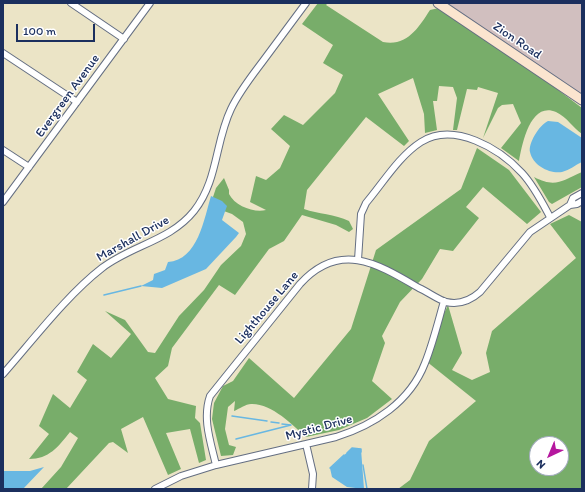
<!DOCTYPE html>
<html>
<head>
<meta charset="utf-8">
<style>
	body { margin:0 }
	#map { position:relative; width:585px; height:492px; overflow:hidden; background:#ebe4c6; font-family:Itim,sans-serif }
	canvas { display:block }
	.frame { position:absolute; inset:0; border:4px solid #1b2f5e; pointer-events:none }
	.north { position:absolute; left:529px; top:436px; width:40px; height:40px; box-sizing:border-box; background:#fff; border:1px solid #a4acbf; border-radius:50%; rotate:224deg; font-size:11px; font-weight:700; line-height:16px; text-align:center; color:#1b2f5e }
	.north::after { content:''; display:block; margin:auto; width:14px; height:18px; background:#b5179e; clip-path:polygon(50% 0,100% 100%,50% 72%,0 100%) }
	.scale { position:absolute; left:16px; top:24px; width:79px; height:18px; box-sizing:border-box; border:2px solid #1b2f5e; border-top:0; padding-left:5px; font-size:12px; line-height:14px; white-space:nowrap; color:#1b2f5e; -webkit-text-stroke:3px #fff; paint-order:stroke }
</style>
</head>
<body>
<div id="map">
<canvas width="585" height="492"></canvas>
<div class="frame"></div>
<div class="north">N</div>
<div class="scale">100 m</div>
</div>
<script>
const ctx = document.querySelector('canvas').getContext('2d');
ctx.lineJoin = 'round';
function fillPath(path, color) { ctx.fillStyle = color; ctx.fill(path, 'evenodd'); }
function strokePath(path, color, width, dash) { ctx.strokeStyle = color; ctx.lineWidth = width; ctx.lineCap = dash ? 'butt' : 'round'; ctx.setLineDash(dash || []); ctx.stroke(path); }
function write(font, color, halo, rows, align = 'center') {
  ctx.font = font + ' Itim,sans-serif'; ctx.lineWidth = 3; ctx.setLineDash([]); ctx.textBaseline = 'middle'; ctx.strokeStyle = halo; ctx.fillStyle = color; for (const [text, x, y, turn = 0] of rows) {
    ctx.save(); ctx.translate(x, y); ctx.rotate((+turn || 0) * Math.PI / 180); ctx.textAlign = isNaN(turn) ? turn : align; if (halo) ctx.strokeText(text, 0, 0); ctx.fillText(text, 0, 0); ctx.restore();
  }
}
fillPath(new Path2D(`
	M 442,3 L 582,3 L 582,100 Z`), '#d1bfbf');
fillPath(new Path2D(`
	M 318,3 L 328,3 L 326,5 L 383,42 C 407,47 419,27 430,10 L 439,8 L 545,80 L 582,108 L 582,134 C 573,128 567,117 556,112 C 530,101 522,145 519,161 L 501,148 L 521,123 L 513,104 L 502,105 L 498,108 L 483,138 L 498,93 L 478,87 L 477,90 L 467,89 L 457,130 L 453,130 L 457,98 L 453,87 L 439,86 L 437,101 L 433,101 L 437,130 L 425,133 L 424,114 L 413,78 L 378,94 L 409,141 L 404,146 L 366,117 L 307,190 L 304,209 C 318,214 335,214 349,221 L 353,229 L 349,232 L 336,225 L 302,215 L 284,241 L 269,249 L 235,295 L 219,285 L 172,348 L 168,366 L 155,378 L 168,399 L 196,406 L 195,418 L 200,423 L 206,460 L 199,463 L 190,429 L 166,433 L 181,469 L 168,475 L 143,417 L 121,429 L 128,453 L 113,442 L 109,443 L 66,489 L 41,489 L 61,467 L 78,438 L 70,432 C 58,447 49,459 29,459 L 49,434 L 39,426 L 53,394 L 70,408 L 87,380 L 77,372 L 93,344 L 111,358 L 131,334 L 105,311 L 125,320 L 148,352 L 155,353 L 179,316 L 204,290 L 221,265 L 241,246 L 246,234 L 243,222 L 232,214 L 210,206 L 216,188 L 224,178 L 229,190 L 229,194 C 235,206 254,213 266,210 L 250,202 L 256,176 L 266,180 L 280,168 L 290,146 L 271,129 L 284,115 L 303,125 L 335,93 L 343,75 L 323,63 L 333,45 L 302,24 Z
	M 477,148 L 509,170 L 541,212 L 527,224 L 483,187 L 466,207 L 479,218 L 453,251 L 440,249 L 422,279 L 400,302 L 382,336 L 385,343 L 372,381 L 392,399 L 367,418 L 339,430 L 306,437 C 293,425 271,403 251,404 C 246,404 239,409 234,411 L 235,401 L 228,407 L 225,429 L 229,445 L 236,447 L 233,455 L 221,456 L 212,419 L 214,403 L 223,386 L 233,381 L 249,358 L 294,398 L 351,329 L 376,250 L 461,189 Z
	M 582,172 L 582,187 L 552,204 L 549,202 L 534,177 C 555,188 562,181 582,172 Z
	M 569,215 L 582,222 L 582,489 L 398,489 L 410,480 L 429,441 L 476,401 L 426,361 L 436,331 L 448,305 L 462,353 L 452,370 L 472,380 L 490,372 L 486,353 L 492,331 L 576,258 L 550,224 ZM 537,444 L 561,444 L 561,468 L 537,468 Z`), '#78ad6a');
fillPath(new Path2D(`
	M 548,121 L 558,122 L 582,138 L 582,162 C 575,165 570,170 562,172 C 550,174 533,166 530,152 C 528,144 539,125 548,121 Z
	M 211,196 L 222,201 L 227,206 L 222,220 L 239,233 L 236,237 L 206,269 L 162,288 L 141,286 L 153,280 L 154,274 L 165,270 L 168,262 C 198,260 204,219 211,196 Z
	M 352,448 L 361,449 L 364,489 L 347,487 L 332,477 L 330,468 Z
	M 44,467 L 23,489 L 3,489 L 3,471 L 30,471 Z`), '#68b7e2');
strokePath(new Path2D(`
	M 104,295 L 141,286
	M 232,416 L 267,421
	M 271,422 L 279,423
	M 236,439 L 291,425 L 282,424
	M 347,453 L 352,448 L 361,449 L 361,452
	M 363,465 L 367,489
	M 330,468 L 344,455`), '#68b7e2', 1.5);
const street = new Path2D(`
	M 71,3 L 124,39
	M 3,53 L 77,102
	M 3,150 L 29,167
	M 582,193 L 573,198 L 570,205 L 577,204 L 582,201
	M 3,202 L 150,3
	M 358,260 L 361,214 L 366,203 C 383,183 399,156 421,142 C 454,121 500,149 522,173 C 534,186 542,202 550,217
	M 3,374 C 33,340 67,295 102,268 C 132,245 170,241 194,211 C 218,181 215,142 231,109 C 239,92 251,77 263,61 C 277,42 292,22 306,3
	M 306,444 L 313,474 L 312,489
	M 216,465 C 211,443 202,419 210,396 L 300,284 C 340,240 378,264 419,288 C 428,292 437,299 446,302 C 459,305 471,300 480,292 L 530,232 L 570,205
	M 155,489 L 181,476 L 216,465 L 336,437 C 374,425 410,402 425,363 C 433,343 438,322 444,301`);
const secondary = new Path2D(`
	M 438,3 L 582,100`);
strokePath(street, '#646e82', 8);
strokePath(secondary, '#646e82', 11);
strokePath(street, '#fff', 6);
strokePath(secondary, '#fbe5cf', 9);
write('13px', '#1b2f5e', '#fff', [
	["Zion Road",517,41,34],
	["Evergreen Avenue",68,96,-54],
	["Marshall Drive",133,239,-29],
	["Lighthouse Lane",267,308,-50],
	["Mystic Drive",319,428,-15]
]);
</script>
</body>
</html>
